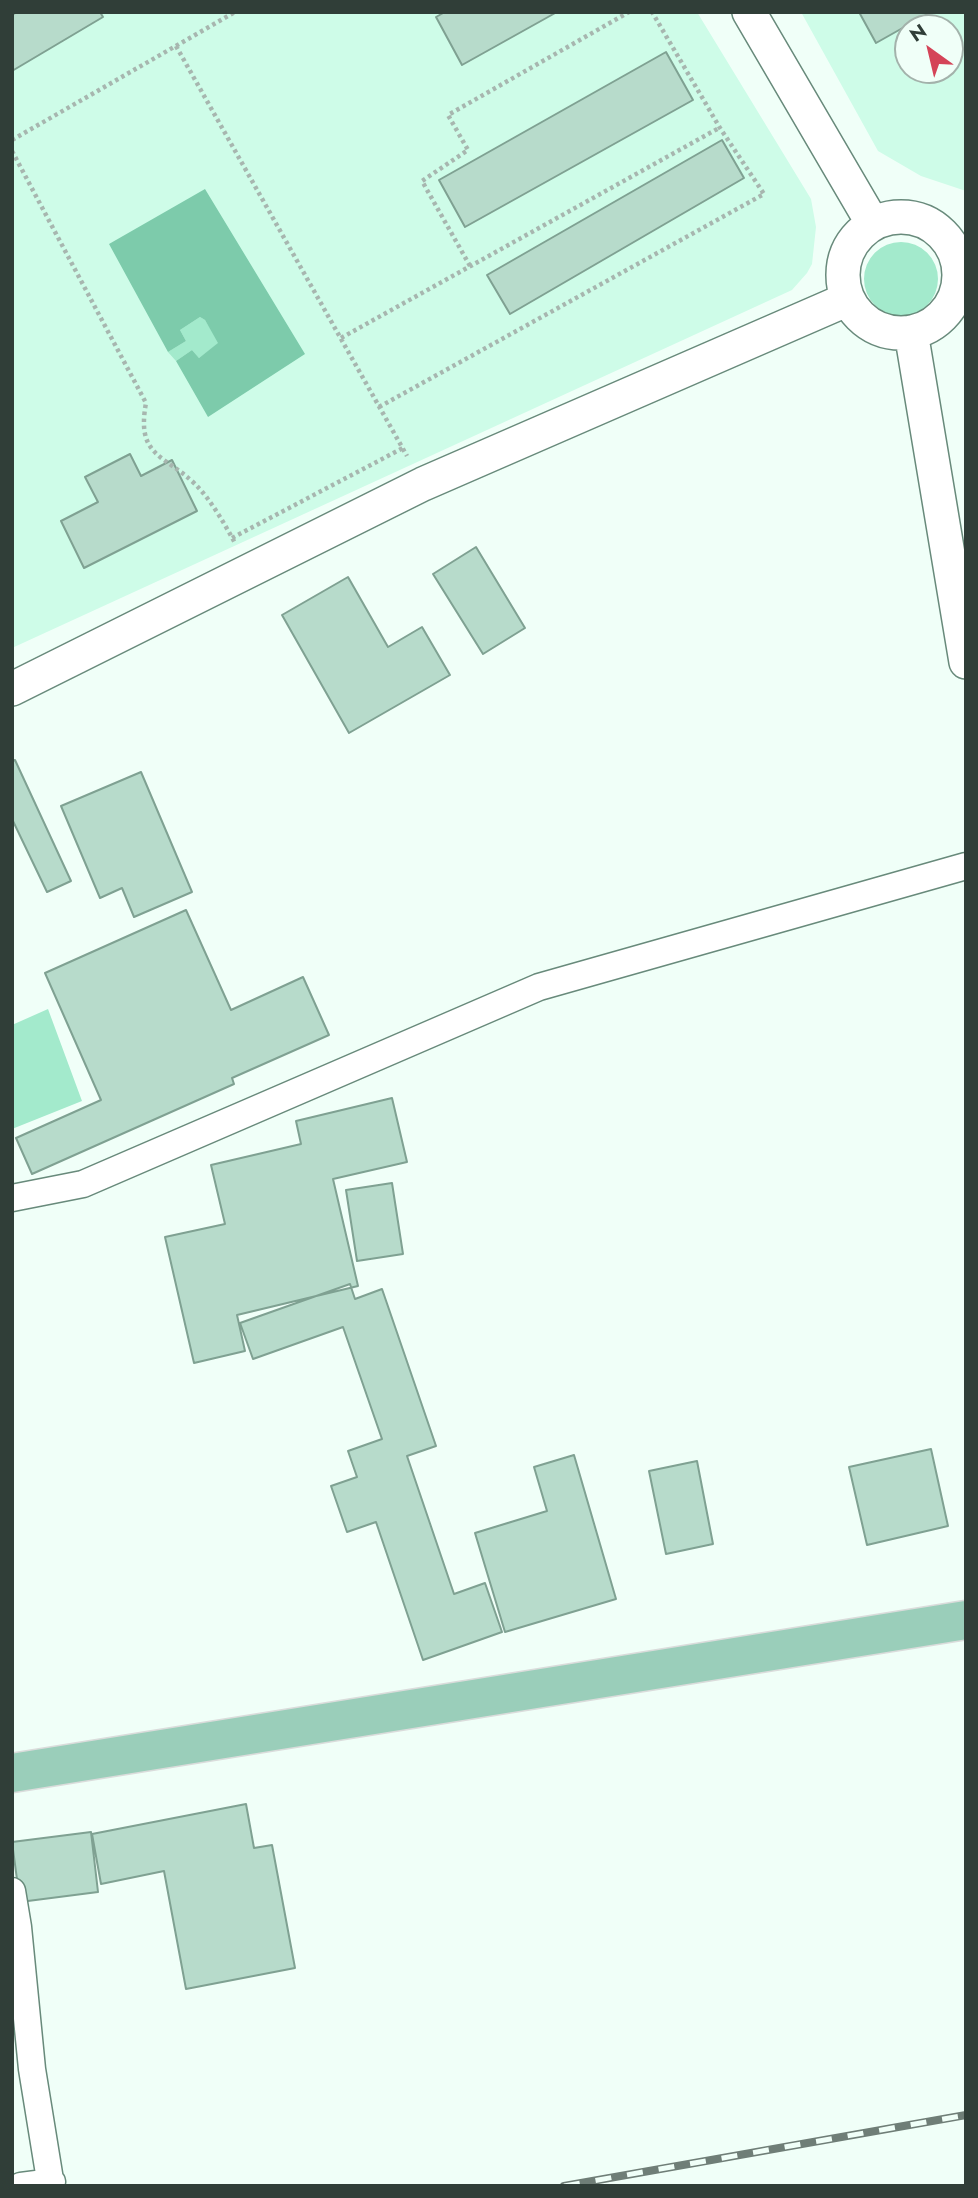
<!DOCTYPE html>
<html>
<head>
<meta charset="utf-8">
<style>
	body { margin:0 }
	#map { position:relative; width:978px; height:2198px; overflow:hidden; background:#f0fff8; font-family:Jost,sans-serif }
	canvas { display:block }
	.frame { position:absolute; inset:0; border:14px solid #303e38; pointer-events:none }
	.north { position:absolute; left:894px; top:14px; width:70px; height:70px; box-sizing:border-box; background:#f0fff8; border:2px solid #a3b2ab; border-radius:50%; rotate:326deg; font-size:19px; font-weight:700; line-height:28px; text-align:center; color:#303e38 }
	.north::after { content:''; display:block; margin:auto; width:24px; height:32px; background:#d44458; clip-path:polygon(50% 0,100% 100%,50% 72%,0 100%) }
</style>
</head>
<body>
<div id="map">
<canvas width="978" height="2198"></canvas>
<div class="frame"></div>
<div class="north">N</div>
</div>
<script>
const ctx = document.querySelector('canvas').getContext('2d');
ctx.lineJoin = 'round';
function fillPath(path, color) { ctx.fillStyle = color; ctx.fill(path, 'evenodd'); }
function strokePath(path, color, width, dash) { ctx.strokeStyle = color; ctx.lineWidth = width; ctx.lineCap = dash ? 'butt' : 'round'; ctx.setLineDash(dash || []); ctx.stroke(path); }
fillPath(new Path2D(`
	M 12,12 L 697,12 L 811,199 L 816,227 L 812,264 L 807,273 L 792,290 L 12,648 Z
	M 801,12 L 966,12 L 966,191 L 921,176 L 878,151 ZM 908,28 L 950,28 L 950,70 L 908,70 Z`), '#cefce8');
fillPath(new Path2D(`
	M864 279a37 37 0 1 1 74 0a37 37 0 1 1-74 0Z
	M 200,317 L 205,320 L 219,343 L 199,358 L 192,350 L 176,361 L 168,352 L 186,341 L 180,330 Z
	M 48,1009 L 82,1101 L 12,1129 L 12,1025 Z`), '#a3eacc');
fillPath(new Path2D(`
	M 205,189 L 305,354 L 208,417 L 176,361 L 192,350 L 199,358 L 218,343 L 205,320 L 200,317 L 180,330 L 186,341 L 168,352 L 109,244 Z`), '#7dcbab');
const building = new Path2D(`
	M 17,12 L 100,12 L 103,17 L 12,71 L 12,15 Z
	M 445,12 L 557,12 L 462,65 L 436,17 Z
	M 859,12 L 931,12 L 876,43 Z
	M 666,52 L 693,100 L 465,227 L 439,180 Z
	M 722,140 L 744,178 L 510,314 L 487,275 Z
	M 130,454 L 141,476 L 172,460 L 197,511 L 84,568 L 61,521 L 98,502 L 85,477 Z
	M 476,547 L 525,628 L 483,654 L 433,574 Z
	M 348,577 L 388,647 L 422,627 L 450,675 L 349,733 L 282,615 Z
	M 15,760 L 71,881 L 47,892 L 12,819 L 12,761 Z
	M 141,772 L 192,892 L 134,917 L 122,888 L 100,898 L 61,806 Z
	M 186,910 L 231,1010 L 303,977 L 329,1035 L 232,1078 L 234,1084 L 32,1174 L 16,1138 L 101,1100 L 45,973 Z
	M 392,1098 L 407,1162 L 333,1179 L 358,1286 L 237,1315 L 245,1351 L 194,1363 L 165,1237 L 225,1224 L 211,1165 L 301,1144 L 296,1121 Z
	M 392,1183 L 403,1254 L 357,1261 L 346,1190 Z
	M 350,1284 L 355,1299 L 382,1289 L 436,1446 L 407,1456 L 454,1594 L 485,1583 L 502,1632 L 423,1660 L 376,1522 L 347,1532 L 331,1486 L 357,1477 L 348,1451 L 382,1439 L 343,1327 L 253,1359 L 240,1323 Z
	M 931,1449 L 948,1526 L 867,1545 L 849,1467 Z
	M 574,1455 L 616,1599 L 505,1632 L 475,1533 L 547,1511 L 534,1467 Z
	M 697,1461 L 713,1544 L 666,1554 L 649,1471 Z
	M 246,1804 L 254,1848 L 272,1845 L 295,1968 L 186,1989 L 164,1871 L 101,1884 L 92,1834 Z
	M 91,1832 L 98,1892 L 20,1902 L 12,1842 Z`);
fillPath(building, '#b7dbcb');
strokePath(building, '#7fa192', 2);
const minor = new Path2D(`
	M 956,294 L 966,293
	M 12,1198 L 83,1184 L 539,987 L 966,866
	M 12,1891 L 18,1927 L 32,2069 L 51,2186
	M 21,2186 L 52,2182`);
const tertiary = new Path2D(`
	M 749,12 L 873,224
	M843 275a58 58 0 1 1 116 0a58 58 0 1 1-116 0Z
	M 911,332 L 966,662
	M 12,689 L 423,484 L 848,299`);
const primary = new Path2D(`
	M 12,1773 L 966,1620`);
strokePath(minor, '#688a7b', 29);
strokePath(tertiary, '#688a7b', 36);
strokePath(primary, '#dadcdb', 41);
strokePath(new Path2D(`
	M 176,46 L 407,456
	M 12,140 L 235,12
	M 12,151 L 146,403 C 136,457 164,454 195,484 C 211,500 224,523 235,543
	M 470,266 L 422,181 L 468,150 L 448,115 L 629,12
	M 341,338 L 719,128
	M 379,407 L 764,194 L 720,128 L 652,12
	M 232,538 L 403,448`), '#a7b6af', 4.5, [3.5, 3.5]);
strokePath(minor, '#fff', 26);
strokePath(tertiary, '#fff', 33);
strokePath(primary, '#9aceba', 38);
const rail = new Path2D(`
	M 564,2186 L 966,2115`);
strokePath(rail, '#6f7e77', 8);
strokePath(rail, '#f0fff8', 5, [16]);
</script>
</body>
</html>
